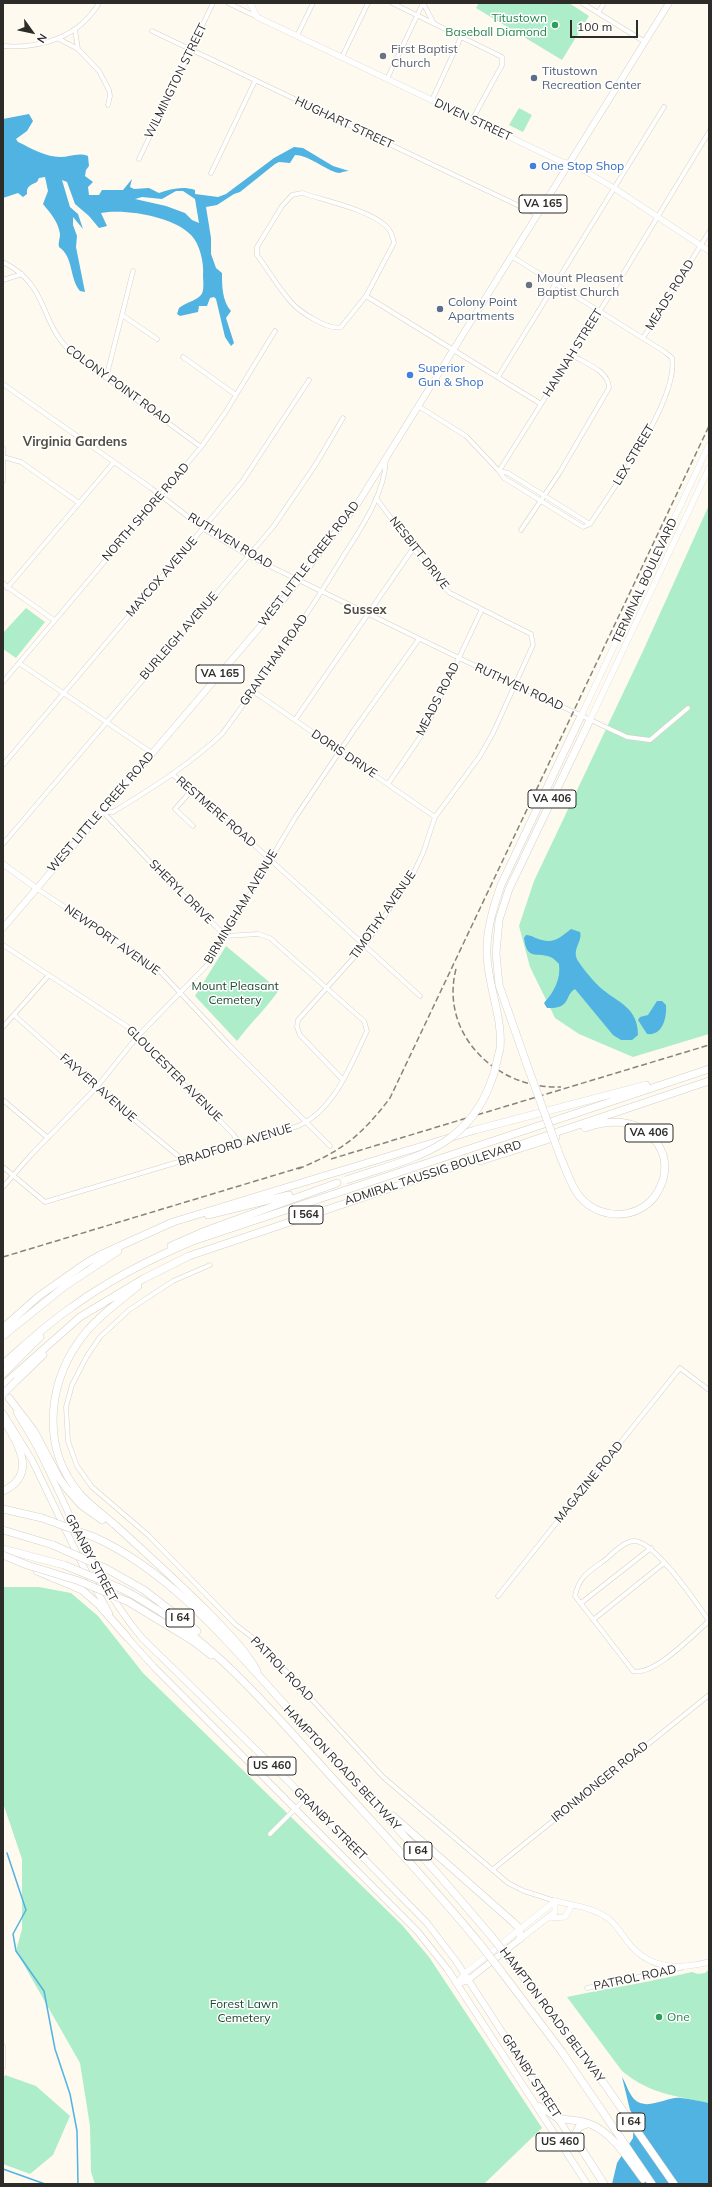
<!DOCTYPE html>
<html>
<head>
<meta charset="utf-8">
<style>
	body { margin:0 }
	#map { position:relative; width:712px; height:2187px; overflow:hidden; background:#fefaf0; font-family:Mulish,sans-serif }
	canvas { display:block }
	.frame { position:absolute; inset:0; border:4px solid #2e2c28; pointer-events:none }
	.north { position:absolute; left:12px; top:12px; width:40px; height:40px; -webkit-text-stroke:3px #fff; paint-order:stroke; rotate:123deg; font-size:11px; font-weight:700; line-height:16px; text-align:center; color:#2e2c28 }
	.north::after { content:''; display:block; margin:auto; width:14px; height:18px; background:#2e2c28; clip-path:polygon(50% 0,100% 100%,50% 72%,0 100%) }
	.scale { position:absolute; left:570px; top:20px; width:68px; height:18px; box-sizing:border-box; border:2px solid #2e2c28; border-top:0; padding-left:5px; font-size:12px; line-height:14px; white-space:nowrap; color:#2e2c28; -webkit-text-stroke:3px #fff; paint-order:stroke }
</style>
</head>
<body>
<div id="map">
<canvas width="712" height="2187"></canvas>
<div class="frame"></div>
<div class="north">N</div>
<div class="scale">100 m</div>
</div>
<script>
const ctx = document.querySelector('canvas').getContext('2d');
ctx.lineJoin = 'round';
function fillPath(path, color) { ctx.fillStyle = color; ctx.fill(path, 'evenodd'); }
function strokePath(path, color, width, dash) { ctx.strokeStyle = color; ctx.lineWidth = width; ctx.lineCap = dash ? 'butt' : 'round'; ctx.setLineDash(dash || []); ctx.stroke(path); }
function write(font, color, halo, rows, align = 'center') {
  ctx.font = font + ' Mulish,sans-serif'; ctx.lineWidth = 3; ctx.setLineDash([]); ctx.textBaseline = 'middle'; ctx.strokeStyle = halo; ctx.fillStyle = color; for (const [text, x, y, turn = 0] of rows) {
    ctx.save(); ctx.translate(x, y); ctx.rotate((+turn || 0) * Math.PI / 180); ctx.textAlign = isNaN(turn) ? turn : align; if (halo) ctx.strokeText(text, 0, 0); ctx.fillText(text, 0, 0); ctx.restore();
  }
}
fillPath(new Path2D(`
	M 479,3 L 569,3 L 589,16 L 562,60 L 476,8 Z
	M 519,108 L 532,115 L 523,132 L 509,125 Z
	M 709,505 L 709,1034 L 633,1057 L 579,1034 L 555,1018 L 530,967 L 519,926 L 534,881 L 643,651 Z
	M 26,608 L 45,622 L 16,658 L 3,649 L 3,633 Z
	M 226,946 L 279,990 C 266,1009 251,1022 237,1041 L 195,996 Z
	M 3,1587 L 39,1587 L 71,1593 L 98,1616 L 143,1673 L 402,1925 L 429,1957 L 542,2128 L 484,2184 L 95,2184 L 91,2172 L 90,2126 L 80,2063 L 16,1951 L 22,1929 L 22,1859 L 3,1803 Z
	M 709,1969 L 709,2103 C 675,2096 650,2094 622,2071 L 567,1997 C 609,1988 651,1982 692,1972 L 698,1974 L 705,1973 Z
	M 5,2075 L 36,2086 L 70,2116 L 53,2155 L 30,2174 L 3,2164 L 3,2079 Z`), '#adedc9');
fillPath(new Path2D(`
	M 29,114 L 33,121 L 27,131 L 16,139 L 18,142 C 31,148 45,157 60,157 C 70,157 78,152 88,156 L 89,166 L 86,170 L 85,176 L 93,182 L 88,187 L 89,195 L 99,195 L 102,190 L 123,190 L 132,179 L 130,187 L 134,189 L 149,188 L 159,193 C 171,189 182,186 195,190 L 195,194 L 218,197 L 226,194 L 274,158 L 294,147 L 303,148 L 333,166 L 349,171 C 345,171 342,172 340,173 C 329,173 310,155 295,155 L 290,163 L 279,162 L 275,164 L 240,192 L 234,194 L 217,205 L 206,207 L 211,238 L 211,254 L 216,268 L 222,273 C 222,285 222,301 231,311 L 226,318 L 234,343 L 231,346 L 225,337 L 216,299 L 214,297 L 210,298 L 207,306 L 199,306 L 198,312 L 180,316 L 177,314 L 179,308 C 185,303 195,301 200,296 C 205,292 203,281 203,275 C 204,263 200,244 191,235 C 175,217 125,208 101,213 L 107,226 L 99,228 L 89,216 L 75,204 L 67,182 L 62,180 L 70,207 L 78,214 L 83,229 L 73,217 L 73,225 L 77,236 L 76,247 L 85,292 L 80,291 C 69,278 74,257 59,247 C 58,242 60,239 60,234 C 58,221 51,214 43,204 L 48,191 L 45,177 L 39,178 L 37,182 C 31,185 26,186 27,194 L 23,197 L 18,193 L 3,198 L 3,119 ZM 176,191 L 183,191 L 195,199 L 199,223 L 192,220 L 185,213 L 166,206 L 135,199 L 142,197 L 162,199 Z
	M 571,929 L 580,932 C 583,942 571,949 578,961 C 584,970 594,982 602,989 C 619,1003 638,1008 638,1035 L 632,1040 L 621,1040 L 613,1035 L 575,989 C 564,995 572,1009 547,1008 L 544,1003 C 554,992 561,979 559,964 C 544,945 527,967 524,938 L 526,935 C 532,935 536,939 542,940 C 554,944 562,936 571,929 Z
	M 657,1001 L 662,1001 L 666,1005 C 667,1017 663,1036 647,1034 L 638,1020 L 640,1017 L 648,1015 Z
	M 622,2077 C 626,2083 629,2094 634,2099 C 647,2112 667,2096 681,2098 C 691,2099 700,2101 709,2103 L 709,2184 L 612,2184 L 617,2163 L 633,2138 L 634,2117 L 630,2110 Z`), '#51b3e1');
strokePath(new Path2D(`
	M 7,1853 L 26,1910 L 13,1934 L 16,1951 L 44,1991 L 55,2049 L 70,2094 L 77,2131 L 78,2184
	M 3,2169 L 45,2184`), '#51b3e1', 1.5);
const street = new Path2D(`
	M 228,3 L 257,17
	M 392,3 L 502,57 L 502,65 L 472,120
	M 423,3 L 433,22
	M 582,3 L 645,42
	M 598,13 L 604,3
	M 75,30 L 78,49 L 99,71 L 109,90 L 110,96 L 108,105
	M 152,31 L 536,214
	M 297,36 L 313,3
	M 59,39 L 78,49
	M 3,46 C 41,49 79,37 99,3
	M 342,57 L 368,3
	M 387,79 L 423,3
	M 432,100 L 461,37
	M 139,159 L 213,3
	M 211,173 L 255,81
	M 302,193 C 326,201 367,209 386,226 C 391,231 393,237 394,243 L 366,296 L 341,327 C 329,331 300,312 292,303 C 279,289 269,271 257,255 L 257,247 L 282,206 L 292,195 Z
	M 511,256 L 665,352 L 672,358 C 679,399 613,489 590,524
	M 3,262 C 50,286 38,320 70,351 L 201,447
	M 3,280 L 22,274
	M 366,296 L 541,404
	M 122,315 L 157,339
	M 643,338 L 709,232
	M 183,357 L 236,395
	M 498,377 L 664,107
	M 106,378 L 133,271
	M 3,384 L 151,488 L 204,529 L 251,557 L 486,671 L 627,737 L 650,740 L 688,708
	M 418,406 L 466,436 L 499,471 L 623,274 L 709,132
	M 3,448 L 3,481
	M 3,457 L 21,462 L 79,503
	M 499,471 L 508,473 L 590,524 L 583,527 L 504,478 Z
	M 521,530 L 560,472 L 609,388 C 609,371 585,363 572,355
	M 3,583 L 6,586 L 54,620
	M 7,588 L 114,462
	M 19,663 L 152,753
	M 3,682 L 201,447 L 225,413 L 275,331
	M 253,691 L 435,817
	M 295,720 L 414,547
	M 3,765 L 242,482 L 309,380
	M 172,774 L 219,813 L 420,996
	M 388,784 L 425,730 L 482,609
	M 192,790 L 175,809 L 193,826
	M 104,812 L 113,812 C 151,789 189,765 222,734 C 264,676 307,617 344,555 C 362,527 385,493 386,459
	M 3,844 L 273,527 L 316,464 L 343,418
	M 36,888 L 157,968 L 229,1045 L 330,1146
	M 3,945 L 128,1027 L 233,1134 L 239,1143
	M 14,1015 L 96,1088 L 183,1160
	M 3,1027 L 49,975
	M 343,1080 L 300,1035 L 297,1027 L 298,1020 L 365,945 L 413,874 L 423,853 L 435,817 L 480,756 L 493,733 L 533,645 L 531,634 L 450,593 L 440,584 L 376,498
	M 3,1100 L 48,1138
	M 3,1167 L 45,1202 L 298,1126 C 335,1110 351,1064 367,1031 L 364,1021 L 270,938 L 258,934 L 226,936 L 169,882 L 103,812
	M 3,1187 L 31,1155 L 96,1088 L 137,1037 L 209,963 L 295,818 L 354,730 L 419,639
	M 210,1265 L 173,1281 L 129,1310 L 100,1337 L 87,1356 L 72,1385 L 66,1407 L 68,1441 L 77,1466 L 92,1487 L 148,1535 L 236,1625 L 261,1644 L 383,1777 L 508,1883 L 524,1891 L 555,1901
	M 498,1596 L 680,1368 L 709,1390
	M 581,1603 L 651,1548
	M 593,1620 L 664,1563
	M 709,1621 C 697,1604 653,1538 633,1541 C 623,1542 612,1554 605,1560 C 590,1571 579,1576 575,1596 L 633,1671 C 653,1677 693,1635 709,1621
	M 270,1834 L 305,1799
	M 492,1870 L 709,1695
	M 587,1988 L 681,1968
	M 3,2046 L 3,2067`);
const secondary = new Path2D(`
	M 250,3 L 257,17 L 562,162 L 575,165 L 614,188 L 709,251
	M 581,716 L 709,445
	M 590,720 L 709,468
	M 3,864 L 36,888
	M 555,1901 C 573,1905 596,1908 610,1920 C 619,1928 624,1938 632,1947 C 653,1970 681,1969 709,1962
	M 548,1918 L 565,1917 L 572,1905
	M 520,1939 L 555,1912 L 555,1901
	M 457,1984 L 464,1974 L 555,1901`);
const primary = new Path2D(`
	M 3,928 L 283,600 L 358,503 L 669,3
	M 3,1413 L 32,1460 L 82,1564 L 109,1613
	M 17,1413 C 25,1427 34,1440 41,1455 C 74,1520 94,1581 142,1638 L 291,1784 L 427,1923 L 456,1961 L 574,2143
	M 125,1635 L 154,1667 L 418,1932 L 448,1970 L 587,2184
	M 457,1984 L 468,1980 L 520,1939
	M 539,2106 L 558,2119`);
const highway = new Path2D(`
	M 500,1049 C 503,1017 488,987 487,955 C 486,931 493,908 501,885 L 581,716
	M 526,1062 L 499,985 L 496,953 L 499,920 L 509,889 L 590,720
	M 560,1156 C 566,1169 570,1185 580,1197 C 603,1224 648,1219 661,1185 C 666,1174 666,1160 661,1150 C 646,1119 614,1118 585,1128
	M 480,1161 L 556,1137
	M 208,1215 L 289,1195
	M 171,1246 L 205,1231 L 337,1183
	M 138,1286 C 120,1301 101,1314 86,1332 C 48,1378 39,1446 80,1494 C 90,1505 102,1514 114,1524 C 146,1553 178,1582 209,1613 C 226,1631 245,1649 257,1671
	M 3,1328 L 39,1296 L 86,1263 L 100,1255 L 173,1222 L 475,1130 L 646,1085
	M 3,1336 L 65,1286 L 118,1251
	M 3,1364 C 25,1345 47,1324 72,1307 C 109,1280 150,1259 193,1241 L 709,1069
	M 3,1374 L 40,1337
	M 17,1380 L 43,1355
	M 3,1385 L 80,1317 L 143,1279 L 189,1256 L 709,1081
	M 9,1398 L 34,1431 L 59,1478 L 67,1489 L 81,1505 L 102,1520
	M 3,1419 C 17,1441 39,1475 3,1491
	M 3,1509 L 42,1518
	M 3,1530 L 53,1545
	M 94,1537 C 176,1574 236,1652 296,1717 C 362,1789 428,1861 491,1936
	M 3,1549 L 64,1565
	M 107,1569 L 144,1590 L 197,1631
	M 37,1571 L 82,1590 L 99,1605 L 127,1637
	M 120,1588 C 205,1631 265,1703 327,1772 C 379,1829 432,1885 480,1944
	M 129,1602 L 193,1641 L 211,1655
	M 393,1816 L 513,1922 L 520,1929 L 520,1939
	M 512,1962 L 587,2059 L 674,2184
	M 501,1971 L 562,2052 L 652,2184
	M 559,2119 C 569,2120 580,2120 590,2124 C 613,2133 629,2160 643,2179
	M 587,2124 L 579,2127 L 574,2137 L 604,2184`);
strokePath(street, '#d6d1c5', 5);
strokePath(secondary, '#d6d1c5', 6);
strokePath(primary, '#d6d1c5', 7);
strokePath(highway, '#d6d1c5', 8);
strokePath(street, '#fff', 4);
strokePath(secondary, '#fff', 5.5);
strokePath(primary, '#fff', 6);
strokePath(highway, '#fff', 7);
strokePath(new Path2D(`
	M 456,969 C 439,1035 498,1090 561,1087
	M 331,1159 L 709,1045
	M 298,1169 C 342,1151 361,1136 390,1098 L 709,426
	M 3,1257 L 302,1167`), '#87847d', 1.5, [6, 3]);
const highwayBridge = new Path2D(`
	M 526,1062 L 560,1156
	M 346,1180 C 410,1158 467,1151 492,1079 C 496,1069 497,1059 500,1049
	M 3,1394 L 17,1380
	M 42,1518 L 94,1537
	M 53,1545 L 107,1569
	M 3,1555 L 27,1565 L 79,1581 L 129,1602
	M 64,1565 L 120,1588
	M 491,1936 L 512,1962
	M 480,1944 L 501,1971`);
strokePath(highwayBridge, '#d6d1c5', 8, []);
strokePath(highwayBridge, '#fff', 7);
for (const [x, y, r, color] of [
	[555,25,4,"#2e9e5b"],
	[383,56,4,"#6b7280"],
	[534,78,4,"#5c6f8a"],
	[533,166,4,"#3f7fe0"],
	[529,285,4,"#6b7280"],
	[440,309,4,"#5c6f8a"],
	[410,375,4,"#3f7fe0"],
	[659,2017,4,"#2e9e5b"]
]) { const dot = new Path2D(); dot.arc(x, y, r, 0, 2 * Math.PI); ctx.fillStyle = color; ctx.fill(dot); strokePath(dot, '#fff', 1.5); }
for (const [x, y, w] of [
	[543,204,48],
	[220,674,48],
	[552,799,48],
	[649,1133,48],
	[306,1215,34],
	[180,1618,28],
	[272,1766,48],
	[418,1851,28],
	[631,2122,28],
	[560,2142,48]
]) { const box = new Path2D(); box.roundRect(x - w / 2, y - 9, w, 18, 3); ctx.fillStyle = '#fff'; ctx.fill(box); strokePath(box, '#2e2c28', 1); }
write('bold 11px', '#2e2c28', null, [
	["VA 165",543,204],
	["VA 165",220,674],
	["VA 406",552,799],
	["VA 406",649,1133],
	["I 564",306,1215],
	["I 64",180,1618],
	["US 460",272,1766],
	["I 64",418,1851],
	["I 64",631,2122],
	["US 460",560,2142]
]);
write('12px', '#27864d', '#fff', [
	["Titustown",547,18],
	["Baseball Diamond",547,32],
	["One",667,2017,"left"]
], 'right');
write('12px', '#5b616d', '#fff', [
	["First Baptist",391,49],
	["Church",391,63],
	["Mount Pleasent",537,278],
	["Baptist Church",537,292]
], 'left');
write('12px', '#4e5e75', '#fff', [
	["Titustown",542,71],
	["Recreation Center",542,85],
	["Colony Point",448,302],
	["Apartments",448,316]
], 'left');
write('12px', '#2e2c28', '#fff', [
	["WILMINGTON STREET",176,81,-64],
	["DIVEN STREET",473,120,25],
	["HUGHART STREET",344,123,25],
	["MEADS ROAD",670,295,-58],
	["HANNAH STREET",573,353,-58],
	["COLONY POINT ROAD",118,385,36],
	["LEX STREET",634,455,-59],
	["NORTH SHORE ROAD",146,512,-49],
	["RUTHVEN ROAD",230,541,31],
	["NESBITT DRIVE",419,553,52],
	["WEST LITTLE CREEK ROAD",309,564,-52],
	["MAYCOX AVENUE",162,577,-49],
	["TERMINAL BOULEVARD",645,581,-65],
	["BURLEIGH AVENUE",179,636,-49],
	["GRANTHAM ROAD",274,660,-55],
	["RUTHVEN ROAD",519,687,25],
	["MEADS ROAD",438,699,-63],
	["DORIS DRIVE",344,754,34],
	["WEST LITTLE CREEK ROAD",101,812,-49],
	["RESTMERE ROAD",216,812,41],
	["SHERYL DRIVE",181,892,45],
	["BIRMINGHAM AVENUE",241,907,-59],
	["TIMOTHY AVENUE",383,915,-55],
	["NEWPORT AVENUE",112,940,35],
	["GLOUCESTER AVENUE",174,1074,45],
	["FAYVER AVENUE",98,1088,41],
	["BRADFORD AVENUE",235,1145,-17],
	["ADMIRAL TAUSSIG BOULEVARD",433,1173,-18],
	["MAGAZINE ROAD",589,1482,-51],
	["GRANBY STREET",91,1558,62],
	["PATROL ROAD",282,1669,46],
	["HAMPTON ROADS BELTWAY",342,1768,47],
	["IRONMONGER ROAD",600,1782,-39],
	["GRANBY STREET",330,1824,45],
	["PATROL ROAD",635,1978,-12],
	["HAMPTON ROADS BELTWAY",552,2015,53],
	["GRANBY STREET",531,2076,57]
]);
write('12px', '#366cbe', '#fff', [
	["One Stop Shop",541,166],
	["Superior",418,368],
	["Gun & Shop",418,382]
], 'left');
write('12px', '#1e4531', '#fff', [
	["Mount Pleasant",235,986],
	["Cemetery",235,1000],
	["Forest Lawn",244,2004],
	["Cemetery",244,2018]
]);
write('bold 13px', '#534e44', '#fff', [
	["Virginia Gardens",75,442],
	["Sussex",365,610]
]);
</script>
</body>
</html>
